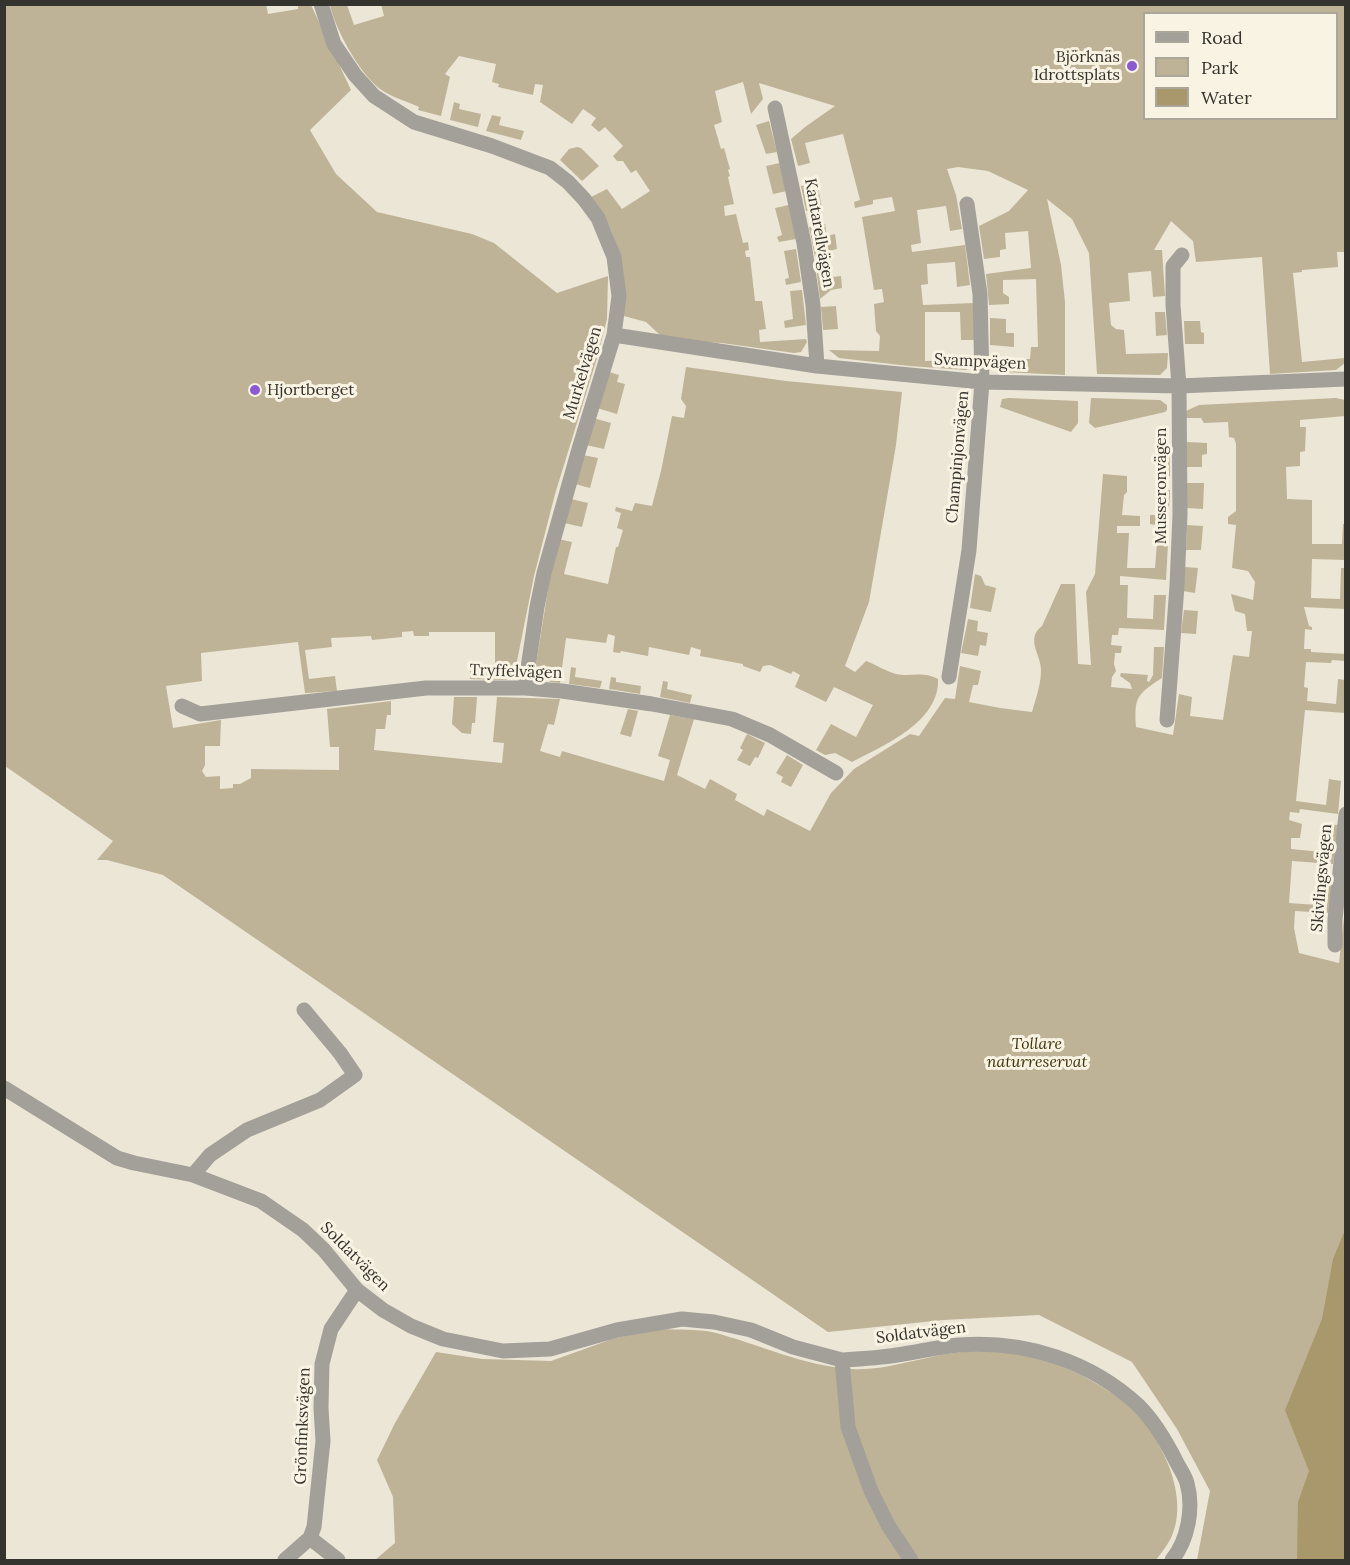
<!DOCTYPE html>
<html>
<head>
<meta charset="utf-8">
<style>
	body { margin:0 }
	#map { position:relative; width:1350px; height:1565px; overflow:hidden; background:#ece6d6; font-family:Lora,serif }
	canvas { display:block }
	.frame { position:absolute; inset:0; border:6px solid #35332d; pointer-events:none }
	.legend { position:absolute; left:1143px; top:12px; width:195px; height:108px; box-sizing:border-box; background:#f9f3e3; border:2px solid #aba69a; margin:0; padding:8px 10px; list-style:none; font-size:18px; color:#35332d }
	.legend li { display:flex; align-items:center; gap:12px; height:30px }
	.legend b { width:30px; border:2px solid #aba69a }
</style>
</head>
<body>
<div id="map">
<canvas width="1350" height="1565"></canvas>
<div class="frame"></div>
<ul class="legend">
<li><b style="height:8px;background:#a2a099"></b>Road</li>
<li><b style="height:16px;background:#beb397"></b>Park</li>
<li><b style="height:16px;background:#a9986b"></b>Water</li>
</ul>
</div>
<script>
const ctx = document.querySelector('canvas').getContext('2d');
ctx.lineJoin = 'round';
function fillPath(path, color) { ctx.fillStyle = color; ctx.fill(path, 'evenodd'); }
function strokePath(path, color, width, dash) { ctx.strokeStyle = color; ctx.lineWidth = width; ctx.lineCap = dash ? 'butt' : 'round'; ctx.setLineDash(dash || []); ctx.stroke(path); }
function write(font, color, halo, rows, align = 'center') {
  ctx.font = font + ' Lora,serif'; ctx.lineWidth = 6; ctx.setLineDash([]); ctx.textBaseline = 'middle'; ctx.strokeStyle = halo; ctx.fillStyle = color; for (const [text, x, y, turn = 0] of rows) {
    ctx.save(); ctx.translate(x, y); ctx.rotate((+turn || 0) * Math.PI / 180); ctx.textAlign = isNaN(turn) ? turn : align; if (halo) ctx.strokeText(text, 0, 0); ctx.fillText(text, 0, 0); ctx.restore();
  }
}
fillPath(new Path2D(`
	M 266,4 L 268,14 L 298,9 L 298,5 L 311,5 L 351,90 L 310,130 L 336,174 L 377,212 L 472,234 L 494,243 L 557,293 L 608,276 L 607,319 L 597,358 L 555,494 L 534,576 L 515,671 L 506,680 L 470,679 L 470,671 L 495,671 L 495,632 L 429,632 L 429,636 L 414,636 L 413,631 L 402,632 L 402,637 L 372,640 L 371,636 L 331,638 L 332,647 L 305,650 L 309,679 L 335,676 L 337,691 L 305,693 L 298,642 L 201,653 L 202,681 L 166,686 L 173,728 L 221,720 L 220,746 L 205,746 L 205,765 L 202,771 L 206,777 L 220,776 L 220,789 L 233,788 L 233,784 L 240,784 L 251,778 L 251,769 L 339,770 L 339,747 L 330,747 L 327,709 L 391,701 L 391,715 L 387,715 L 385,729 L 376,729 L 374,750 L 502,763 L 504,743 L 493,742 L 497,697 L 560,699 L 554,725 L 548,724 L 540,751 L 560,757 L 562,751 L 664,781 L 670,760 L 658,756 L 670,715 L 694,719 L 677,775 L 705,789 L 710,779 L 737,794 L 735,800 L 764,816 L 767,809 L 810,831 L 831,793 L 854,769 L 910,734 L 919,736 L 945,698 L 955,699 L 960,666 L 981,671 L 978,685 L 973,685 L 969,702 L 1000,708 L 1032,712 C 1036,698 1041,684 1041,670 C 1041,654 1025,639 1042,626 L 1061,584 L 1075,584 L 1078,664 L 1091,665 L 1086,592 L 1095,574 L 1103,474 L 1127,476 L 1127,492 L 1124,495 L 1122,515 L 1140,516 L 1140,526 L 1117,526 L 1117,533 L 1129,533 L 1127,568 L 1155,568 L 1157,543 L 1168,544 L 1166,580 L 1120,576 L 1120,585 L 1128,585 L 1127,618 L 1153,619 L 1154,595 L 1166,595 L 1164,630 L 1119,628 L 1118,635 L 1112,635 L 1111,645 L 1122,646 L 1121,653 L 1115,653 L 1114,664 L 1116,671 L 1112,677 L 1111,687 L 1132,689 L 1130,683 L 1120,676 L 1121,673 L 1148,675 L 1147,681 L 1149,682 L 1153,675 L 1154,647 L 1164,647 L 1162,678 C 1137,694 1134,697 1136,727 L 1173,735 L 1179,694 L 1192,697 L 1190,716 L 1223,720 L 1233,655 L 1249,657 L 1252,631 L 1247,631 L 1245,614 L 1235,611 L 1231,594 L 1253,600 L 1255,582 L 1248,571 L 1232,568 L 1236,525 L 1228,524 L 1228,517 L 1236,511 L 1236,444 L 1234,438 L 1229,437 L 1228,422 L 1204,423 L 1201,418 L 1186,418 L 1186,411 L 1199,405 L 1336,398 L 1345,400 L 1345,416 L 1300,420 L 1300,427 L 1306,427 L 1305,451 L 1300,452 L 1300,466 L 1286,467 L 1287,499 L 1312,500 L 1312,544 L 1342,544 L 1343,524 L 1345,524 L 1345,560 L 1312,559 L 1311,598 L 1340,599 L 1341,568 L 1345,568 L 1345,609 L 1304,607 L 1309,626 L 1312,627 L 1312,630 L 1305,629 L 1304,649 L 1311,649 L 1311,652 L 1346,654 L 1345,661 L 1332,660 L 1331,663 L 1306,662 L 1304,687 L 1308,688 L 1307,701 L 1336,704 L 1338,679 L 1345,680 L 1345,713 L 1305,710 L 1296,801 L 1326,805 L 1329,779 L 1341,781 L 1338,814 L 1300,809 L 1299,813 L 1290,812 L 1289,820 L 1302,824 L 1300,838 L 1291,838 L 1291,849 L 1322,852 L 1325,824 L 1338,825 L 1333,864 L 1292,861 L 1289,903 L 1317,905 L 1319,880 L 1316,880 L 1316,872 L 1334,874 L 1330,913 L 1295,911 L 1294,928 L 1299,953 L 1339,963 L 1345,909 L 1345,1560 L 1197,1560 L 1210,1491 L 1177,1429 L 1132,1362 L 1039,1315 L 943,1320 L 828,1332 L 163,875 L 107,860 L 97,860 L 113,841 L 5,766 L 4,5 Z
	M 381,4 L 1345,5 L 1345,252 L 1337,252 L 1338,267 L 1302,270 L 1302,272 L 1293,273 L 1302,362 L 1345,358 L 1345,363 L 1336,370 L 1270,374 L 1262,257 L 1196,262 L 1193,241 L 1171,221 L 1154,250 L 1162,250 L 1165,296 L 1153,297 L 1151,271 L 1128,273 L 1130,301 L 1109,303 L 1111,325 L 1116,329 L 1124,330 L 1126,354 L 1168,353 L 1167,368 L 1160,375 L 1097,374 L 1089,253 L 1072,219 L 1047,199 L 1061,265 L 1065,302 L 1065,375 L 1003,372 L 995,367 L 992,359 L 1030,359 L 1031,347 L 1038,347 L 1036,279 L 1003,280 L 1003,293 L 1009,297 L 1009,304 L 989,305 L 986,274 L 1031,268 L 1028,231 L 1005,233 L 1006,249 L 1000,250 L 1000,257 L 984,259 L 979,226 L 1009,211 L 1028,190 L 988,171 L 958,167 L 947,169 L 956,195 L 962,229 L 950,231 L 946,206 L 917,210 L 921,243 L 911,245 L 912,252 L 965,245 L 970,285 L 957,287 L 955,262 L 927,264 L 928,284 L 921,285 L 923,305 L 974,303 L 975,340 L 961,340 L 960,312 L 925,312 L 925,361 L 974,359 L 974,365 L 966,370 L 909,366 L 839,358 L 829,350 L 879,351 L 880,336 L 876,331 L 874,304 L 884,302 L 882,289 L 874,290 L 862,217 L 895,211 L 892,197 L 873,200 L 873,204 L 855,208 L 854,202 L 860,200 L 843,134 L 805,143 L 810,163 L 798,166 L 791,139 L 805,127 L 835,106 L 759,83 L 763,99 L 751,114 L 743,82 L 715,91 L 722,122 L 714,125 L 721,149 L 724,148 L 730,169 L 728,170 L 730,176 L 728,177 L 734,204 L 724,206 L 725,216 L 736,214 L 743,243 L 748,242 L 749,250 L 745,251 L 746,257 L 750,257 L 755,301 L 762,301 L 766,329 L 759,330 L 760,342 L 806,339 L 807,342 L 801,352 L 794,353 L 722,343 L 701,342 L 660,335 L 646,322 L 624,316 C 623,271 621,233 591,197 L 607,189 L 622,209 L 650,191 L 636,170 L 631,173 L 623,161 L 617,161 L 613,156 L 623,146 L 605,127 L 599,132 L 591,125 L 596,118 L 583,109 L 572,124 L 540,102 L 543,85 L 535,84 L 533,95 L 498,87 L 499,84 L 492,82 L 496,64 L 459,56 L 445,74 L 450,77 L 441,116 L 418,110 L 419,107 C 406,101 391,97 380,89 C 360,74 335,29 330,5 L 347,5 L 354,25 L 384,16 ZM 1144,14 L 1336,14 L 1336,118 L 1144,118 Z
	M 454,102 L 460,104 L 459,109 L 481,114 L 478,127 L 450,120 Z
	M 492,115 L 501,117 L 499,125 L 524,131 L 521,140 L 486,131 Z
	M 769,121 L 777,152 L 766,154 L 756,125 Z
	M 577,147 L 581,148 L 599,166 L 582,181 L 560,160 L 569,149 Z
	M 780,163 L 787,191 L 773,194 L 766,166 Z
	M 817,182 L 822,208 L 806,211 L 801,186 Z
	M 789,205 L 796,239 L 779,242 L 777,237 L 782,235 L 775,208 Z
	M 825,224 L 827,236 L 835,234 L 837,249 L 828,251 L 828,254 L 815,257 L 809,227 Z
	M 796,249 L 801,282 L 786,285 L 785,279 L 789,278 L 784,251 Z
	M 831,265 L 833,277 L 841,276 L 842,288 L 831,290 L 820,299 L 816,267 Z
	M 802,290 L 806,325 L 785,328 L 784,321 L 793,319 L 790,291 Z
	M 836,306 L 838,329 L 823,330 L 821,307 Z
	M 1155,312 L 1165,312 L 1167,335 L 1156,336 Z
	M 990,318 L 1006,319 L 1006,333 L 1014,333 L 1014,347 L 990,345 Z
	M 1184,321 L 1200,321 L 1201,332 L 1204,333 L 1204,344 L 1185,344 Z
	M 686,367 L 786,381 L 902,392 L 896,445 L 869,602 L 845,666 L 855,672 L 866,661 C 877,665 885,671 896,674 C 911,677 923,671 938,679 C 940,722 883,746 852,762 L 835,753 L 825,755 L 816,750 L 831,724 L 856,737 L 873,705 L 834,687 L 826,702 L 795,687 L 800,675 L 793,671 L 791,674 L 770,665 L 763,666 L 760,672 L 743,666 L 743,664 L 700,656 L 701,650 L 691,647 L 689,655 L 649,647 L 648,656 L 621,651 L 620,653 L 613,652 L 615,636 L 608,634 L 606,643 L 566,638 L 560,683 C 546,682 538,679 536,664 L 551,571 L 558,539 L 572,542 L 564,574 L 608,584 L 616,547 L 618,547 L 623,530 L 617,528 L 621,513 L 615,511 L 616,507 L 632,511 L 635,503 L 652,506 L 661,471 L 672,416 L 684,418 L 686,406 L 681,399 Z
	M 606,371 L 619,375 L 617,382 L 625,384 L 617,414 L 597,408 Z
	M 1009,398 L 1078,401 L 1078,423 L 1071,432 L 1000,407 L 1002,399 Z
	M 1091,398 L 1160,400 L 1167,405 L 1167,410 L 1165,412 L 1095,428 L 1089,423 Z
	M 593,418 L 611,423 L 604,449 L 586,445 Z
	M 1187,442 L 1207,443 L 1207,454 L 1202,455 L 1202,467 L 1187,467 Z
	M 1160,443 L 1169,443 L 1170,476 L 1160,476 Z
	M 583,455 L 598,458 L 590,488 L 575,484 Z
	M 1187,483 L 1204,483 L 1203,509 L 1187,508 Z
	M 1160,490 L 1170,490 L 1168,527 L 1150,524 L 1150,515 L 1159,515 Z
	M 571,499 L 588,503 L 582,527 L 564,523 Z
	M 1187,525 L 1203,526 L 1201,550 L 1186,550 Z
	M 1185,567 L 1198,568 L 1195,593 L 1183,591 Z
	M 975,574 L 981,576 L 985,585 L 996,588 L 991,612 L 970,608 Z
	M 1184,610 L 1198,611 L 1196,634 L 1181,633 Z
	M 968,619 L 978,621 L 977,631 L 988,633 L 986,646 L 980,645 L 978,656 L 961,653 Z
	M 571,667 L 576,668 L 575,677 L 602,681 L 600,688 L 569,684 Z
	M 611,677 L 616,678 L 616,682 L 641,686 L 640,694 L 609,689 Z
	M 663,681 L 668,682 L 667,689 L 692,695 L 690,703 L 660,697 Z
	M 454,697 L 477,697 L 475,723 L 472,723 L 471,734 L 462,733 L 452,724 Z
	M 628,709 L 638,711 L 631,737 L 620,734 Z
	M 747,734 L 765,743 L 758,758 L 755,757 L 750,766 L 737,760 L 743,750 L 740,748 Z
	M 787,755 L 803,765 L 791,787 L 781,782 L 783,777 L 776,773 Z
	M 662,1329 C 678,1330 697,1329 712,1332 C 759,1344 803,1366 852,1369 C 880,1371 913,1360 941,1355 C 1005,1343 1060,1358 1113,1394 C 1121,1399 1132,1405 1138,1412 C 1148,1423 1155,1437 1162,1451 C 1175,1476 1184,1511 1171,1538 C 1167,1546 1161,1553 1156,1560 L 375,1560 L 395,1543 L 393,1497 L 377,1460 L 395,1423 L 436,1352 L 482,1359 L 551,1361 L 615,1338 Z`), '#beb397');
fillPath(new Path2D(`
	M 1345,1230 L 1345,1560 L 1297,1560 L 1298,1502 L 1309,1471 L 1285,1410 L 1322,1319 L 1333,1259 Z`), '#a9986b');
strokePath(new Path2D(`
	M 321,4 L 334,44 L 355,75 L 374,96 L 414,122 L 492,146 L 550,168 L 568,182 L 584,199 L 598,218 L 614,257 L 619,296 L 614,335 L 579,449 L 544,573 L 537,607 L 525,688
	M 775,108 L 804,243 L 813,305 L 817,366
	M 614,335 L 817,366 L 982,382 L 1179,386 L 1346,379
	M 949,677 L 969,550 L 982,382 L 980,294 L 967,204
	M 182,706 L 200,714 L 426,688 L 525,688 L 562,691 L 652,704 L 732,719 L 770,735 L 836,773
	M 1167,720 L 1177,586 L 1180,514 L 1179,386 L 1173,305 L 1173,266 L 1182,255
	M 1335,945 L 1335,920 L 1346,814
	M 4,1088 L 117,1158 L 134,1163 L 193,1175 L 261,1201 L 303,1230 L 324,1250 L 357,1290 L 383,1310 L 411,1326 L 443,1339 L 503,1351 L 550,1349 L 617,1330 L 682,1319 L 714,1322 L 751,1330 L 793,1347 L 842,1360 L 848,1427 L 871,1491 L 888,1525 L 911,1560
	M 193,1175 L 210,1155 L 247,1130 L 320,1100 L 355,1075 L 340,1053 L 304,1010
	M 842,1360 C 860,1359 879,1358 897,1355 C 918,1352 938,1347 959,1345 C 1025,1340 1091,1361 1139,1406 C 1155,1422 1167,1443 1177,1463 C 1180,1469 1185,1476 1187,1483 C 1194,1508 1188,1540 1172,1560
	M 310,1538 L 338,1560
	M 285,1560 L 310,1538 L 314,1527 L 323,1441 L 321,1408 L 322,1364 L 331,1329 L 357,1290`), '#a2a099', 15);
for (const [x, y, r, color] of [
	[1132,66,6,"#8b59d2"],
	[255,390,6,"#8b59d2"]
]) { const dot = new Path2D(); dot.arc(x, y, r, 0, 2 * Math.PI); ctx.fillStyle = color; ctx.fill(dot); strokePath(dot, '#f9f3e3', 2); }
write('16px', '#35332d', '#f9f3e3', [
	["Björknäs",1120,57],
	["Idrottsplats",1120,75],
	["Hjortberget",267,390,"left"]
], 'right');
write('16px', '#35332d', '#f9f3e3', [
	["Kantarellvägen",819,233,80],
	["Svampvägen",980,362,3],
	["Murkelvägen",583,373,-73],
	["Champinjonvägen",958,457,-85],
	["Musseronvägen",1161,486,-90],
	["Tryffelvägen",516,672,2],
	["Skivlingsvägen",1322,878,-85],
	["Soldatvägen",355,1257,45],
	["Soldatvägen",921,1333,-7],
	["Grönfinksvägen",303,1426,-88]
]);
write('italic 16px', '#41350f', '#f9f3e3', [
	["Tollare",1037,1044],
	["naturreservat",1037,1062]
]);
</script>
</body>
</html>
